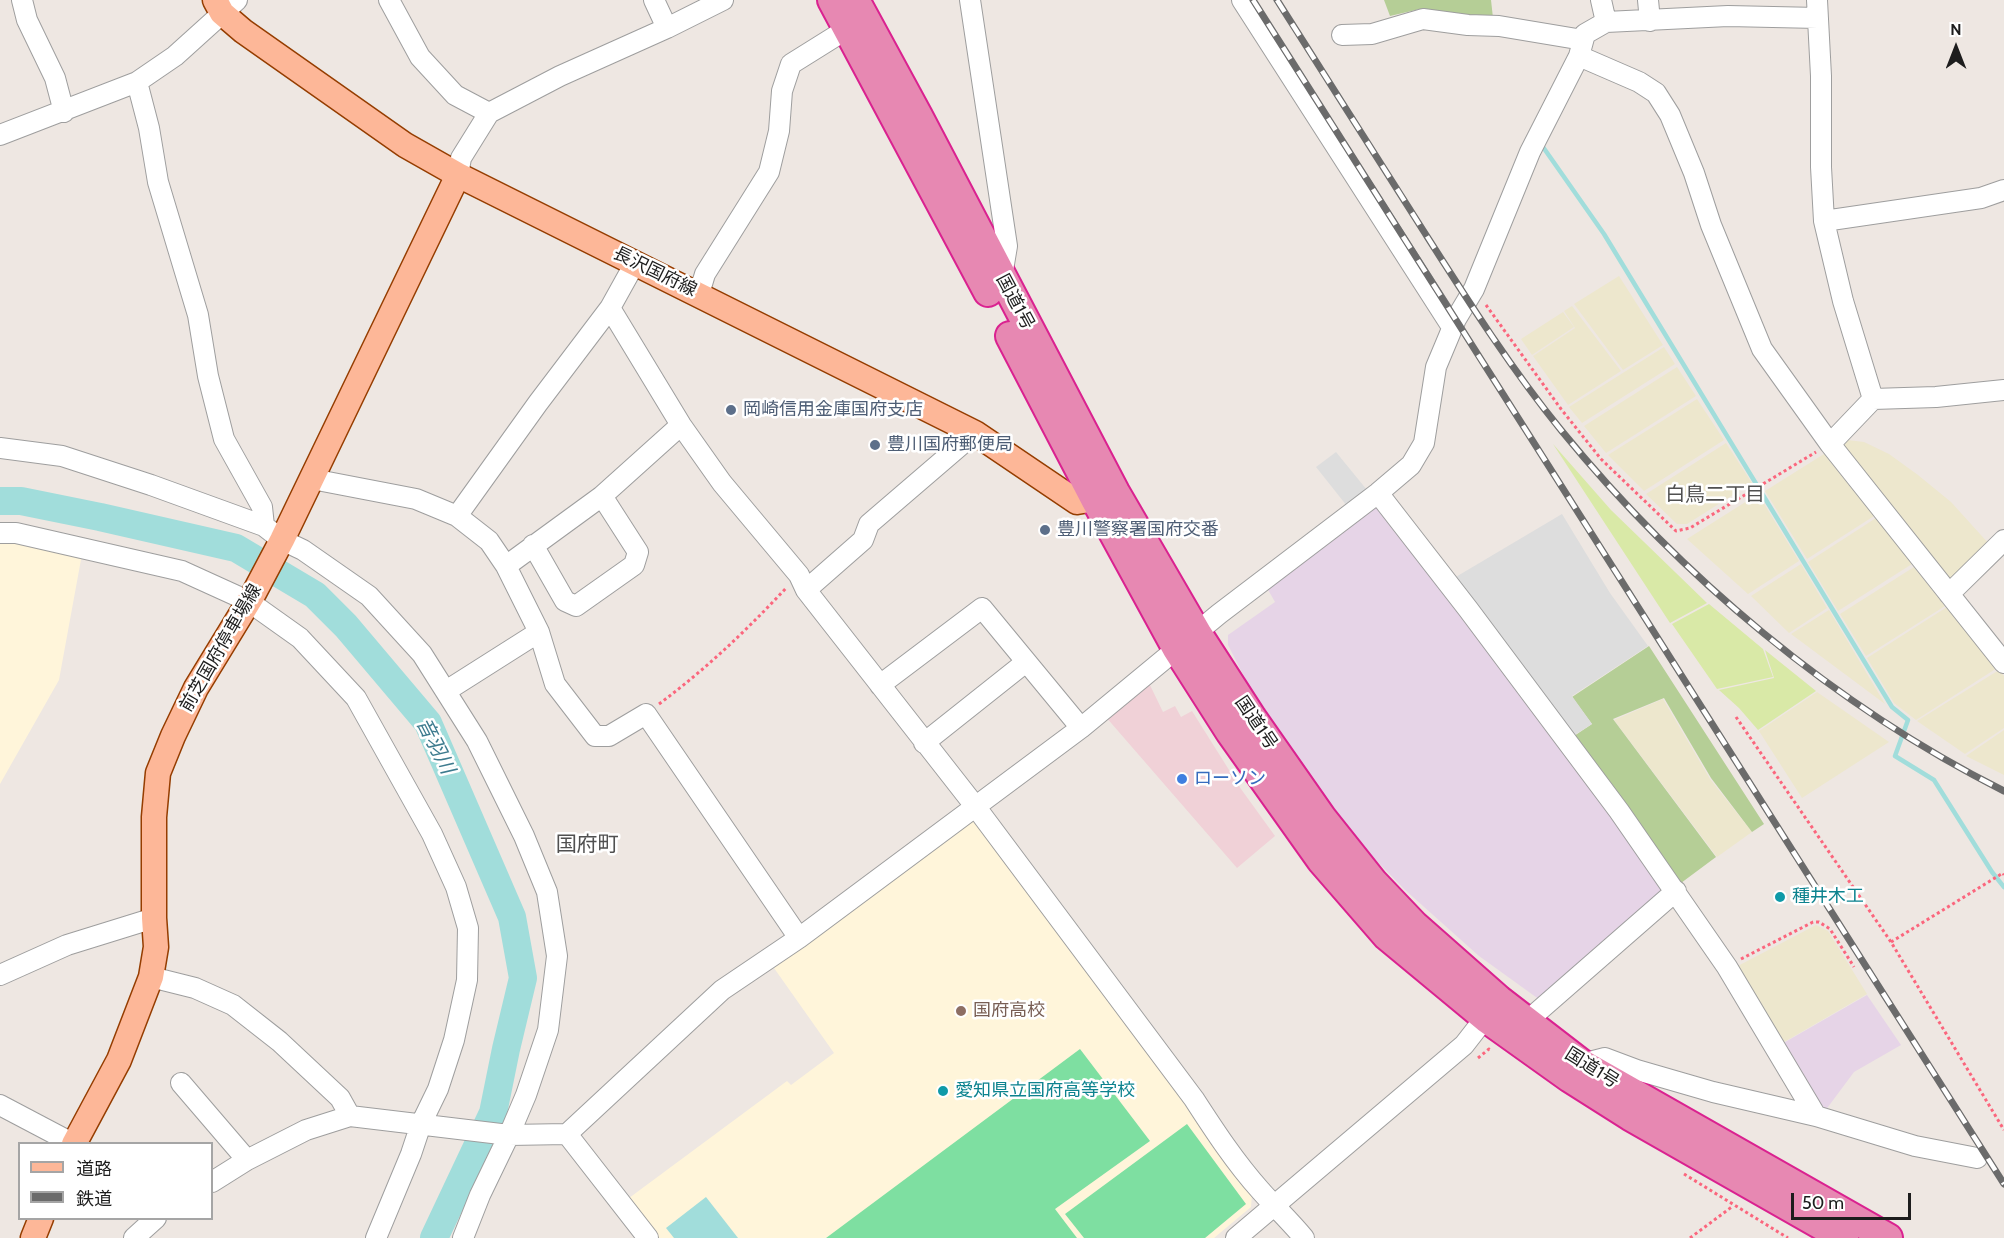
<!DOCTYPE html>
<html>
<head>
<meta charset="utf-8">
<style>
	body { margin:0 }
	#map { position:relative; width:2004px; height:1238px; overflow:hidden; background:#eee7e2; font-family:Cabin,"Noto Sans JP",sans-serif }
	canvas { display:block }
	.legend { position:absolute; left:18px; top:1142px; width:195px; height:78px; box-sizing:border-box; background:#fff; border:2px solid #a5a5a5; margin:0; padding:8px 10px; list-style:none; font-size:18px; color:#1d1d1d }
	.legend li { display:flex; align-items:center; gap:12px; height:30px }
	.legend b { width:30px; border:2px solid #a5a5a5 }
	.north { position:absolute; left:1926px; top:18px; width:60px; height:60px; -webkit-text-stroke:4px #fff; paint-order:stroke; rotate:0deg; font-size:16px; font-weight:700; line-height:24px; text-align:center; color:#1d1d1d }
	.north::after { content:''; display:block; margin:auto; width:21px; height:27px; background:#1d1d1d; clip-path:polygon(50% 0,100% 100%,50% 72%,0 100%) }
	.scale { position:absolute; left:1791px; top:1193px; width:120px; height:27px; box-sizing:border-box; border:3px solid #1d1d1d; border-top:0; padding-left:8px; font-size:18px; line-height:21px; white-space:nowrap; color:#1d1d1d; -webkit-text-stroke:4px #fff; paint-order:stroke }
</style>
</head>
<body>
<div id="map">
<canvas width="2004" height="1238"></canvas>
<ul class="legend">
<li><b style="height:8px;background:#fdb798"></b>道路</li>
<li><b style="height:8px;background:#6b6b6b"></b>鉄道</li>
</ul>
<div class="north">N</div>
<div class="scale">50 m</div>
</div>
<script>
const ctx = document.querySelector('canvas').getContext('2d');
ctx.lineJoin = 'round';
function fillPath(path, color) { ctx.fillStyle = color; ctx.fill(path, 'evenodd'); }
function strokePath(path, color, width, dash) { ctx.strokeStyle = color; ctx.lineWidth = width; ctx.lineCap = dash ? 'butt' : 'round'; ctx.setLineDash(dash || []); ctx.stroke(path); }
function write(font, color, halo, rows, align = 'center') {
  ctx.font = font + ' Cabin,"Noto Sans JP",sans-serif'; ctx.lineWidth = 5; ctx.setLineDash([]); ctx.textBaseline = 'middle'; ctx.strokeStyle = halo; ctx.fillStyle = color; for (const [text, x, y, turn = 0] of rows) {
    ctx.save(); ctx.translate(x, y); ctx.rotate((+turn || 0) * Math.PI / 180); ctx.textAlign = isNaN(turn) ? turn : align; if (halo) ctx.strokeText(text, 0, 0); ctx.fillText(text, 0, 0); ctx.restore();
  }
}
fillPath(new Path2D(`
	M 1148,681 L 1163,712 L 1175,706 L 1181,717 L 1192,711 L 1241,789 L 1275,836 L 1237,868 L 1105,716 Z`), '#f0d1d7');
fillPath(new Path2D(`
	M 1378,504 L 1669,888 L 1540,1000 L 1479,956 L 1404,889 L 1371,855 L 1331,808 L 1284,740 L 1253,694 L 1228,645 L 1228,635 L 1275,602 L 1267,588 Z
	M 1867,995 L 1901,1045 L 1854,1072 L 1825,1111 L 1780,1045 Z`), '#e6d4e7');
fillPath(new Path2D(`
	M 0,539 L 82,554 L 59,680 L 0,784 Z
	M 974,817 L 1252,1194 L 1251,1207 L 1214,1238 L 654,1238 L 625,1201 L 787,1081 L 791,1085 L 834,1053 L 774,968 L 872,896 Z`), '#fff5da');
fillPath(new Path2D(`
	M 1619,276 L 1663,345 L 1623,370 L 1574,304 Z
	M 1572,306 L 1621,371 L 1568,405 L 1533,356 L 1575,328 L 1564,311 Z
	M 1563,312 L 1574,327 L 1532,355 L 1521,339 Z
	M 1664,347 L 1675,364 L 1582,423 L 1569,407 Z
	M 1677,367 L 1696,396 L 1606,453 L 1584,426 Z
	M 1697,399 L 1724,440 L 1644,491 L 1608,455 Z
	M 1847,440 L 1864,442 L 1889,454 L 1918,475 L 1951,502 L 1990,545 L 1951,584 L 1838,446 Z
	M 1726,443 L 1752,483 L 1687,524 L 1677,524 L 1646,494 Z
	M 1824,454 L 1874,516 L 1807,559 L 1765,491 Z
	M 1758,494 L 1799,561 L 1748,594 L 1687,539 Z
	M 1876,518 L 1912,564 L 1838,611 L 1808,562 Z
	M 1801,564 L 1827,608 L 1789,633 L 1751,596 Z
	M 1914,567 L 1945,606 L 1866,656 L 1840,614 Z
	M 1947,607 L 1997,668 L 1916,720 L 1894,703 L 1867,658 Z
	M 1829,610 L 1885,704 L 1791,634 Z
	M 1999,670 L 2004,676 L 2004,728 L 1965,754 L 1917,721 Z
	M 1817,692 L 1889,742 L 1802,798 L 1759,731 Z
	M 1663,699 L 1710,779 L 1752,832 L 1717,857 L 1614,720 Z
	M 2004,730 L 2004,775 L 1966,756 Z
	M 1816,925 L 1828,931 L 1867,994 L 1779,1045 L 1734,968 Z`), '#ede7cd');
fillPath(new Path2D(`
	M 1553,444 L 1611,510 L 1707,603 L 1670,623 Z
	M 1709,604 L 1763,649 L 1773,677 L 1717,689 L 1672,624 Z
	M 1765,650 L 1816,691 L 1758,730 L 1739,708 L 1719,690 L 1774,678 Z`), '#d9e9a7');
fillPath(new Path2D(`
	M 1384,0 L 1491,0 L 1493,18 L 1420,9 L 1390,16 Z
	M 1649,646 L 1764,824 L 1752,832 L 1711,778 L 1664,698 L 1613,719 L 1716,857 L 1681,883 L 1571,738 L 1592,724 L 1572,697 Z`), '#b5ce96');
fillPath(new Path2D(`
	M 1080,1049 L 1150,1141 L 1055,1209 L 1077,1238 L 826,1238 Z
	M 1187,1124 L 1246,1204 L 1205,1238 L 1084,1238 L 1065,1214 Z`), '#7edfa1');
fillPath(new Path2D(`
	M 1336,452 L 1367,490 L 1347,506 L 1316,467 Z
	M 1562,514 L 1610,593 L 1648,646 L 1572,696 L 1592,724 L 1570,738 L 1449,581 Z`), '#ddd');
fillPath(new Path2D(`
	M 706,1197 L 738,1238 L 674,1238 L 666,1228 Z`), '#a1dddb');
strokePath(new Path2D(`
	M 1543,147 L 1604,234 L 1892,707 L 1908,720 L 1895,756 L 1934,780 L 1992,872 L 2004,887`), '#a1dddb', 4.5);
strokePath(new Path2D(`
	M 0,501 L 21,501 L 100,517 L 236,548 L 315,595 L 346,626 L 428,723 L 512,917 L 523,978 L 506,1049 L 493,1113 L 434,1238`), '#a1dddb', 28);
const minor = new Path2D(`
	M 22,0 L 27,20 L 55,78 L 64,112
	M 389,0 L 420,57 L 455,95 L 489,113
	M 654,0 L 667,28
	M 970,0 L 1007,246 L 1002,276
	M 1242,0 L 1452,327
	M 1601,0 L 1606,22
	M 1648,0 L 1650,21
	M 1817,0 L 1821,76 L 1821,167 L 1824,221 L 1843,301 L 1873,399
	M 1342,35 L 1372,34 L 1423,19 L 1468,25 L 1499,26 L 1583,40
	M 1579,56 L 1639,82 L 1656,93 L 1670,115 L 1694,173 L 1711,225 L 1762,349 L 1830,444 L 2004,663
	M 137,82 L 149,128 L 158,182 L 198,315 L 208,376 L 224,439 L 262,507 L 264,526
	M 0,135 L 137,82 L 175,56 L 237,0
	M 458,175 L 461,158 L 489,113 L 560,76 L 667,28 L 723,0
	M 1824,221 L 1981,198 L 2004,190
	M 699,294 L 705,274 L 769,172 L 779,131 L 782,91 L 791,64 L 847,29
	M 610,308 L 681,425 L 722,483 L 799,575 L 806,590 L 975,806 L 1194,1099 C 1214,1130 1235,1162 1260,1190 C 1274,1206 1290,1221 1304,1238
	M 1830,444 L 1873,399 L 1936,397 L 2004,390
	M 0,448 L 62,456 L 151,485 L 264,526 L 282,540 L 303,550 L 369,596 L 422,654 L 477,741 L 524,836 L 547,892 L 557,956 L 548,1030 L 526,1095 L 509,1135 L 480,1195 L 463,1238
	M 312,479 L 416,499 L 457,516 L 489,541 L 506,566 L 539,632 L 555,684 L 595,736 L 609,736 L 646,714 L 799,938
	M 1378,493 L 1468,609 L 1619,811 L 1727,967 L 1816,1116
	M 602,496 L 681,425
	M 457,516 L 538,403 L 610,308 L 635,263
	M 0,533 L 16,533 L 182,571 L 248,601 L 300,638 L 356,698 L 432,834 L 456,887 L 468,928 L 467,980 L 454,1040 L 438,1089 L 421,1124 L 411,1154 L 376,1238
	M 506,566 L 602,496 L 638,552 L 634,565 L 576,606 L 565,601 L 533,545
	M 806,590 L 863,540 L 869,524 L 975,433
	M 1949,594 L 2004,540
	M 880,685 L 982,608 L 1081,728
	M 446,691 L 539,632
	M 924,743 L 1026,662
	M 0,975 L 67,945 L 154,918
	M 151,977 L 195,988 L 233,1005 L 279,1041 L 340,1098 L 350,1116
	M 1526,1022 L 1676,891
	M 1582,1064 L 1605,1058 L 1637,1070 L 1713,1092 L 1816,1116 L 1915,1146 L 1977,1158
	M 181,1083 L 247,1160
	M 0,1105 L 74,1144
	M 567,1134 L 648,1238
	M 212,1182 L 247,1160 L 306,1130 L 350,1116 L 509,1135 L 567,1134 L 722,990 L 799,938 L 1081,728 L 1219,614 L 1378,493 L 1411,465 L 1424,443 L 1436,367 L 1449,336 L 1456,319 L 1474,289 L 1530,152 L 1579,56 L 1585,34 L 1606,22 L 1728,16 L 1818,18
	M 134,1238 L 156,1218
	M 1236,1238 L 1464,1045 L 1492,1009`);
const major = new Path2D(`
	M 215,0 L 222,13 L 243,31 L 405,145 L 458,175 L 975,433 L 1077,502 L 1095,499 L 1110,494
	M 74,1144 L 119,1060 L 151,977 L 156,947 L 154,918 L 154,817 L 158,773 L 173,736 L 196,688 L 254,593 L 282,540 L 458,175
	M 33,1238 L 41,1218`);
const highway = new Path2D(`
	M 832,0 L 988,292
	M 855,0 L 918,116 L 1115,492 L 1197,633 L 1252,718 L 1322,818 L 1373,882 L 1414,925 L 1499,1000 L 1582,1064 L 1888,1238
	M 1010,336 L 1095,499 L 1177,649 L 1230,732 L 1321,860 L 1387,936 L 1486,1018 L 1570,1078 L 1630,1116 L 1844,1238`);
strokePath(minor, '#9e9e9e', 22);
strokePath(major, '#953d00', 27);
strokePath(highway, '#da2290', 32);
strokePath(new Path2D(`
	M 1486,305 L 1561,409 L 1601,459 L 1676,531 L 1690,528 L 1816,452
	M 659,704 C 706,669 747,630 787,587
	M 1736,717 L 1891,942 L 2004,1130
	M 1891,942 L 2003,873 L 2004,875
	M 1741,959 L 1813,922 L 1819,922 L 1830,929 L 1854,967
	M 1478,1058 L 1489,1049 L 1492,1051
	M 1684,1174 L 1788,1238
	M 1690,1238 L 1733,1206`), '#fb667d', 3, [3, 3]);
strokePath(minor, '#fff', 20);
strokePath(major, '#fdb798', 24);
strokePath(highway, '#e788b2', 28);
const rail = new Path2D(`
	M 1253,0 L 2004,1184
	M 1277,0 C 1325,76 1373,151 1421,227 C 1465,296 1509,366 1561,430 C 1680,576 1835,706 2004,791`);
strokePath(rail, '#6b6b6b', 7);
strokePath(rail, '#fff', 4.5, [14]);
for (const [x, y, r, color] of [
	[731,410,6,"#5c6f8a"],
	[875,445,6,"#5c6f8a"],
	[1045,530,6,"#5c6f8a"],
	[1182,779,6,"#3f7fe0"],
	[1780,897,6,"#0f9aa8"],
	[961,1011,6,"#8d6e63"],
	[943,1091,6,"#0f9aa8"]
]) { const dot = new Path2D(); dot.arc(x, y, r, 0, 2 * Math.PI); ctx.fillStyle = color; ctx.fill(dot); strokePath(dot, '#fff', 2); }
write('18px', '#1d1d1d', '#fff', [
	["長沢国府線",655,272,26],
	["国道1号",1015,302,62],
	["前芝国府停車場線",221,648,-60],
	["国道1号",1256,723,56],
	["国道1号",1592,1068,32]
]);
write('18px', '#4e5e75', '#fff', [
	["岡崎信用金庫国府支店",743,410],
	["豊川国府郵便局",887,445],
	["豊川警察署国府交番",1057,530]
], 'left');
write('18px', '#366cbe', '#fff', [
	["ローソン",1194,779]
], 'left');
write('18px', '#0d838f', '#fff', [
	["種井木工",1792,897],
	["愛知県立国府高等学校",955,1091]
], 'left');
write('18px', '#785e54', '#fff', [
	["国府高校",973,1011]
], 'left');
write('20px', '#505050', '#fff', [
	["白鳥二丁目",1715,495]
]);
write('italic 20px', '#3d7b8e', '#fff', [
	["音羽川",435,746,63]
]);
write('21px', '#505050', '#fff', [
	["国府町",587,845]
]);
</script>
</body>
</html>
